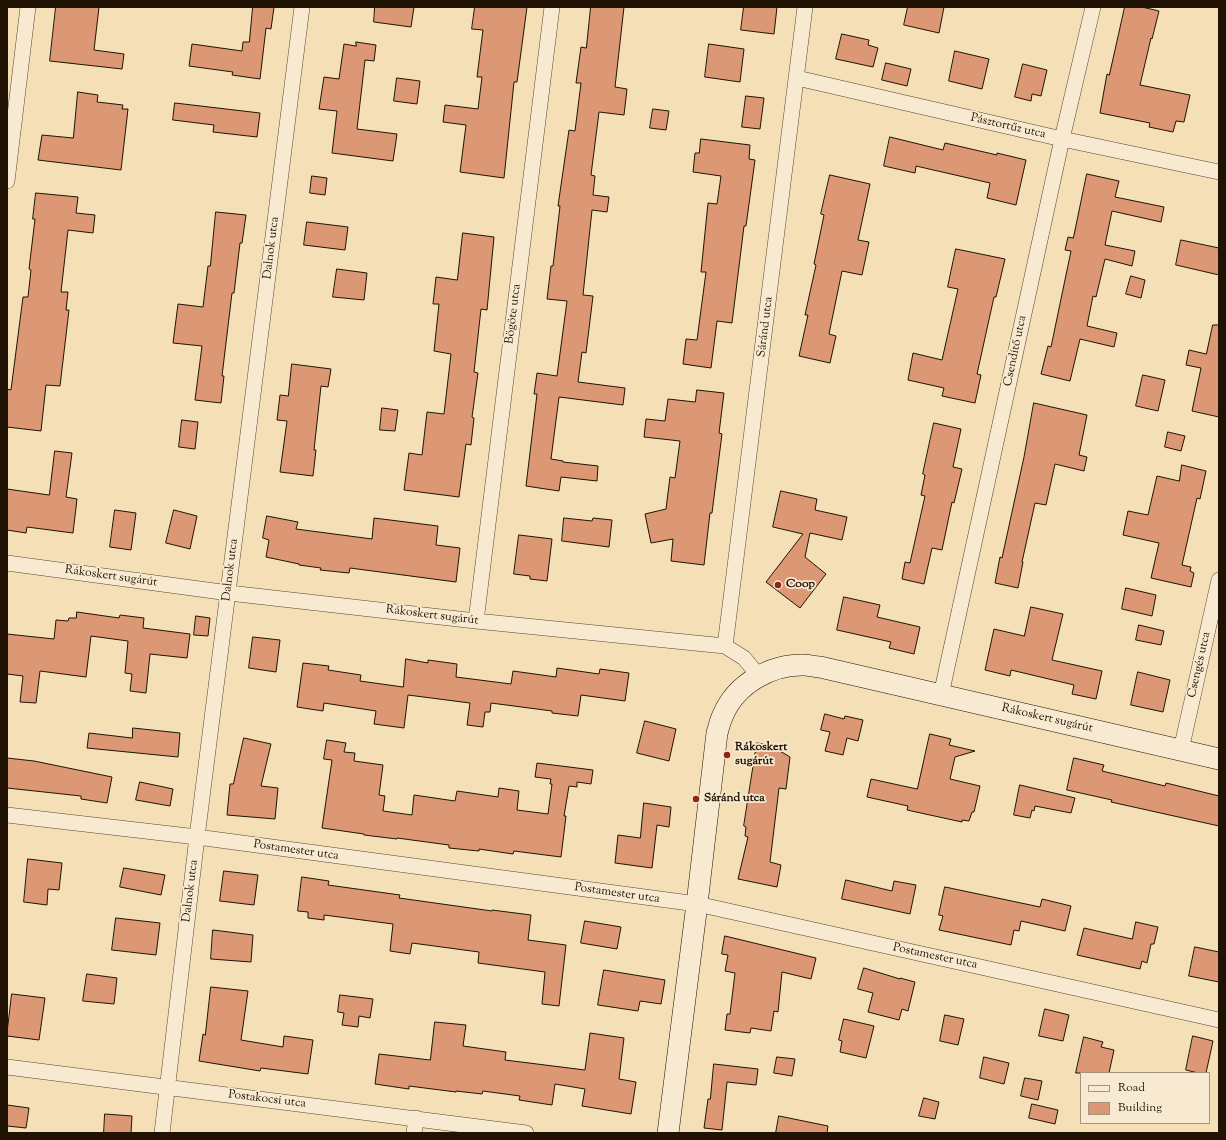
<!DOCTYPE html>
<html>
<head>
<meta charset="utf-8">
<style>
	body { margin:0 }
	#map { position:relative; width:1226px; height:1140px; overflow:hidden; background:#f4dfb6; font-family:"Sorts Mill Goudy",serif }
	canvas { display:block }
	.frame { position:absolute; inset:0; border:8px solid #201304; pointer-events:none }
	.legend { position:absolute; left:1080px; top:1072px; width:130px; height:52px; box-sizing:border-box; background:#f8ead0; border:1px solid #a2947e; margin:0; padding:5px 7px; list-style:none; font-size:12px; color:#201304 }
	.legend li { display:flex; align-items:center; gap:8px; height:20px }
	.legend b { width:20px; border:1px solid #a2947e }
</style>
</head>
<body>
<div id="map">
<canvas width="1226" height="1140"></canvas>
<div class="frame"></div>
<ul class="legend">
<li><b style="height:5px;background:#f8ead0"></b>Road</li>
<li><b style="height:11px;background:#dc9774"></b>Building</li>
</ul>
</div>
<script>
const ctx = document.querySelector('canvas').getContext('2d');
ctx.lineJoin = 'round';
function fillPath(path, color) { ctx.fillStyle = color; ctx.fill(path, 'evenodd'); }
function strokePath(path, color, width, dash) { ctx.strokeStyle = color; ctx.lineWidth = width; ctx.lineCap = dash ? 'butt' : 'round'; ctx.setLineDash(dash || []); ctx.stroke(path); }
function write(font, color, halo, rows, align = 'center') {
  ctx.font = font + ' "Sorts Mill Goudy",serif'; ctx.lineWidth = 3.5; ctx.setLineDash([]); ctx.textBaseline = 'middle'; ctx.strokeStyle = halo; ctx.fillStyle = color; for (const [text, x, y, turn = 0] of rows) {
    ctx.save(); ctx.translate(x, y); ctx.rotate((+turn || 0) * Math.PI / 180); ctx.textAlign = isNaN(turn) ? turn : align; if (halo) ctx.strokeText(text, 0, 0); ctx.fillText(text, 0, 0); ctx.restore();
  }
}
const building = new Path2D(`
	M 56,7 L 99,7 L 94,50 L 124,54 L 122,69 L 50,61 Z
	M 253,7 L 274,7 L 271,29 L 266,28 L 260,79 L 232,75 L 233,72 L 189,66 L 192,44 L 242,51 L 243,42 L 249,42 Z
	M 375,7 L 414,7 L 411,27 L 374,22 Z
	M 475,7 L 527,7 L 517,82 L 514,82 L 504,178 L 460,172 L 466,125 L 443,122 L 445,105 L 478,109 L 482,77 L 477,77 L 483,30 L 472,29 Z
	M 591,7 L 624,7 L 615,87 L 627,89 L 624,115 L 599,112 L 591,175 L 595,176 L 593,195 L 609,197 L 607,212 L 592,210 L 583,295 L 593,296 L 586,353 L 582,352 L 578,382 L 625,388 L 623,405 L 559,397 L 551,459 L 563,461 L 563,462 L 598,466 L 597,481 L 561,477 L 559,491 L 526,486 L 537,394 L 534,394 L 537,373 L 557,376 L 567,301 L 547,299 L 551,266 L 553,266 L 560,206 L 558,206 L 569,130 L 575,131 L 581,83 L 576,83 L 581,47 L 586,48 Z
	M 744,7 L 777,7 L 774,34 L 741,30 Z
	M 908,7 L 944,7 L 939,33 L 904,25 Z
	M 1125,7 L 1142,7 L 1159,11 L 1152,39 L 1151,38 L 1140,85 L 1190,95 L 1184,122 L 1176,121 L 1173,132 L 1149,127 L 1150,123 L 1100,113 L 1107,74 L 1109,75 Z
	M 842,34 L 869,40 L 868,45 L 878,48 L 873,67 L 836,59 Z
	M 356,42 L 376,45 L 374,61 L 365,60 L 357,129 L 397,134 L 393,161 L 332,153 L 337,111 L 319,109 L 324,77 L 339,79 L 344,44 L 356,46 Z
	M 709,44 L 744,49 L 740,82 L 705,77 Z
	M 955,51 L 989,59 L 982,89 L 949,81 Z
	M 886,63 L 911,69 L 907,86 L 882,80 Z
	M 1023,64 L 1047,70 L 1041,96 L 1032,94 L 1031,101 L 1015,97 Z
	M 397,78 L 420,81 L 417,104 L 394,101 Z
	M 78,92 L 98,95 L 97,102 L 123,105 L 122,109 L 128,109 L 121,170 L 38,160 L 42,135 L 73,138 Z
	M 746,96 L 764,98 L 760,129 L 742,127 Z
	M 175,103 L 260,113 L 257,137 L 213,132 L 214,125 L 173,120 Z
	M 653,109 L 669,111 L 666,130 L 650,128 Z
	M 890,137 L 943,150 L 945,143 L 997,155 L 997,153 L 1026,160 L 1016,205 L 987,198 L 990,183 L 916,166 L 915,173 L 884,166 Z
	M 701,139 L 750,145 L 749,159 L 755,160 L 746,226 L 744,226 L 732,323 L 717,321 L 711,368 L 683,364 L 686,339 L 697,340 L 706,272 L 701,272 L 708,203 L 717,204 L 721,176 L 693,172 L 695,153 L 699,153 Z
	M 1087,174 L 1119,181 L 1115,197 L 1164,207 L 1161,222 L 1112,211 L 1105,245 L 1135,251 L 1132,266 L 1105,259 L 1096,297 L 1093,296 L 1087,326 L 1117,333 L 1114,347 L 1080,339 L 1070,381 L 1041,374 L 1048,346 L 1051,347 L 1071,251 L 1065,250 L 1068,237 L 1073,238 Z
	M 830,175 L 870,184 L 858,240 L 869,242 L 862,275 L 842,271 L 829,334 L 836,336 L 830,363 L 799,356 L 808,315 L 805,315 L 816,265 L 814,264 L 824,215 L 821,214 Z
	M 312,176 L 327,178 L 325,195 L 310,193 Z
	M 36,193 L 78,197 L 76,213 L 95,215 L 93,233 L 68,230 L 61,292 L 68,292 L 66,310 L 69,310 L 60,386 L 46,385 L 41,431 L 7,427 L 7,389 L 11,390 L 23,297 L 28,297 L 31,270 L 29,269 L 35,219 L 33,219 Z
	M 216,212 L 246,215 L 242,243 L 240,243 L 234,293 L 232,293 L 222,376 L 224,376 L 221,403 L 195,400 L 202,346 L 173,343 L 178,304 L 203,307 L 208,266 L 210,266 Z
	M 307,222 L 348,227 L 345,250 L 304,245 Z
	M 463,233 L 494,237 L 487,310 L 481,309 L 474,372 L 478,373 L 472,417 L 474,418 L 471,445 L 466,444 L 459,497 L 404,490 L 409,453 L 422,455 L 427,412 L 444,414 L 451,354 L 434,351 L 439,304 L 433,304 L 436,277 L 457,280 Z
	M 1181,240 L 1219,248 L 1219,275 L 1176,265 Z
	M 956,249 L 1005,259 L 996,297 L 994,297 L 977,374 L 981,375 L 975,403 L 942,396 L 944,388 L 908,380 L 913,353 L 942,360 L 958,289 L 948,287 Z
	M 337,269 L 367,273 L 364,300 L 333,297 Z
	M 1131,276 L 1145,280 L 1141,298 L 1126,294 Z
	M 1213,325 L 1219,325 L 1219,417 L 1192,411 L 1201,368 L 1186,365 L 1189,350 L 1206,354 Z
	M 292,364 L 331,369 L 328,387 L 321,386 L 314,450 L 316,450 L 313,476 L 280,472 L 287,421 L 277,420 L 280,395 L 288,396 Z
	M 1143,375 L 1165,380 L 1158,411 L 1136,406 Z
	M 697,390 L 724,393 L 719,433 L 722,434 L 712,513 L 710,513 L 704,565 L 671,561 L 673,539 L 651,543 L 645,514 L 666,509 L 670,477 L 675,478 L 680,441 L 644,437 L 646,419 L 665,421 L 668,399 L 695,402 Z
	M 1034,403 L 1087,415 L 1079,455 L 1087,457 L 1084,471 L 1055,464 L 1046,505 L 1035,503 L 1022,562 L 1023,562 L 1018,588 L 995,583 L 1000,557 L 1002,558 L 1024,457 Z
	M 382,408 L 398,410 L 395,431 L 380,430 Z
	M 182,420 L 198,422 L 195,449 L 179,447 Z
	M 934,423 L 961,429 L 953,467 L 962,469 L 954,503 L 952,502 L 942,550 L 932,548 L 924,584 L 902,579 L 905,562 L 910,563 L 925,496 L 921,495 L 925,475 L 923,474 Z
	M 1168,432 L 1185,436 L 1181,451 L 1165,447 Z
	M 55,451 L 72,453 L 66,497 L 77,499 L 73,533 L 27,527 L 26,533 L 7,530 L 7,489 L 49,495 Z
	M 1182,465 L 1206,471 L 1200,499 L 1197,498 L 1182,565 L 1191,567 L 1190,571 L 1194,573 L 1191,587 L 1151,578 L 1159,543 L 1123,535 L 1128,511 L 1148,515 L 1157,476 L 1179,481 Z
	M 781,491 L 817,499 L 815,510 L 847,517 L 842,540 L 810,533 L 805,557 L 826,574 L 800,608 L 766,582 L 803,534 L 773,527 Z
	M 115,510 L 136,513 L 131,550 L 110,547 Z
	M 174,510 L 197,516 L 190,549 L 166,543 Z
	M 267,516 L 298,522 L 296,529 L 372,539 L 374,518 L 438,526 L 436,545 L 460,548 L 456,582 L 350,568 L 349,573 L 320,570 L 321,568 L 299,565 L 299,564 L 266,557 L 269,540 L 263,538 Z
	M 564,518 L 592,521 L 593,518 L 612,520 L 609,547 L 562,541 Z
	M 519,535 L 552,539 L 547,581 L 530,579 L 530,576 L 514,574 Z
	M 1126,588 L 1156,595 L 1152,616 L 1122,609 Z
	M 844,597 L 880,605 L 877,617 L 920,627 L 914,654 L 889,648 L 891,642 L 837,630 Z
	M 1031,607 L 1063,614 L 1052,660 L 1102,671 L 1096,699 L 1072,694 L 1074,685 L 1011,670 L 1010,676 L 985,670 L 994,629 L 1024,636 Z
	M 77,612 L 119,618 L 120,615 L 144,618 L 143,628 L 190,634 L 187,658 L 150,654 L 146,693 L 130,691 L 132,674 L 125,673 L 128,641 L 91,636 L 86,677 L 40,671 L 36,703 L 20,702 L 23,676 L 7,674 L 7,634 L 54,639 L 56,620 L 68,621 L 69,618 L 76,618 Z
	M 196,616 L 210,618 L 208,636 L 194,635 Z
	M 1139,625 L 1164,631 L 1161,645 L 1136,640 Z
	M 253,637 L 280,640 L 276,672 L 249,668 Z
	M 406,659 L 428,663 L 428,660 L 457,664 L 456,677 L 511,684 L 513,671 L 556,677 L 557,668 L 599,674 L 600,669 L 629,673 L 625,701 L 581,695 L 578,716 L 552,713 L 552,711 L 491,703 L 490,712 L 485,712 L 483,727 L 467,725 L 470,703 L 408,695 L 404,728 L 374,724 L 376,711 L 324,703 L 323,711 L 297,707 L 303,663 L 329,666 L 328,670 L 361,675 L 360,681 L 403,687 Z
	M 1138,672 L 1170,680 L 1163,712 L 1131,705 Z
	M 825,714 L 844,719 L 845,716 L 863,720 L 858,741 L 847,738 L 843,755 L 825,751 L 830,732 L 821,730 Z
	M 645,721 L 676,729 L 669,761 L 637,753 Z
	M 133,728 L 180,733 L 178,757 L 87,748 L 89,733 L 132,738 Z
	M 930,734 L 951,739 L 949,745 L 975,751 L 955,757 L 950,779 L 980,786 L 974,812 L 972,812 L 969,821 L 962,820 L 962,822 L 907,810 L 908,806 L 867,797 L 871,779 L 917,789 Z
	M 244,738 L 271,744 L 261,786 L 278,788 L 275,819 L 227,815 L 230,784 L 233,784 Z
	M 327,740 L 346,743 L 344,752 L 355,753 L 354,761 L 383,765 L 379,795 L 385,796 L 383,811 L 412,815 L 414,795 L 455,801 L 457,791 L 498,797 L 499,788 L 519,791 L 517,810 L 548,814 L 552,784 L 550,784 L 551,779 L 535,777 L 537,763 L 593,770 L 591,784 L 577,782 L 577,787 L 569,786 L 564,816 L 566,816 L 561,857 L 514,851 L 513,854 L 479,849 L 479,851 L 449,848 L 449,845 L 397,838 L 397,839 L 364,835 L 364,834 L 322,828 L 332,760 L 324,759 Z
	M 757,743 L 770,745 L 790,757 L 786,789 L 779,788 L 770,862 L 781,865 L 777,887 L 738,879 L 748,837 L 745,836 L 746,827 L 744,826 Z
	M 7,758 L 34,761 L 112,777 L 107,803 L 81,799 L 81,796 L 7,788 Z
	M 1074,758 L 1104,765 L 1102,771 L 1165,786 L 1166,783 L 1219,796 L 1219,826 L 1111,802 L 1112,800 L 1067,790 Z
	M 140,782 L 173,789 L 170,806 L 136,800 Z
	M 1020,785 L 1075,798 L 1071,813 L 1035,806 L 1034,811 L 1032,810 L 1030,818 L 1014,815 Z
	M 644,803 L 671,807 L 669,827 L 657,825 L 652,868 L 615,863 L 618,835 L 640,838 Z
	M 28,859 L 62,863 L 59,890 L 48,889 L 47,905 L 24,902 Z
	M 124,868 L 165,875 L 161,895 L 120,887 Z
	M 224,871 L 258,875 L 254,905 L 220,901 Z
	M 302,877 L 329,881 L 328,885 L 400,895 L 399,898 L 492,911 L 492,910 L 531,915 L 528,940 L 566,945 L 559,1006 L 542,1004 L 545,972 L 478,963 L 479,952 L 412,943 L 410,954 L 390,951 L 393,924 L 324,915 L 324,920 L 308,918 L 308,912 L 298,911 Z
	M 846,880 L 892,891 L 894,881 L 916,885 L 910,914 L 842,899 Z
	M 945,887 L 1040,907 L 1042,899 L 1071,906 L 1065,931 L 1021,921 L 1019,931 L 1014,930 L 1011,945 L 939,930 L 943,916 L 939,915 Z
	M 116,918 L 160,923 L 156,955 L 112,950 Z
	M 585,921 L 621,927 L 617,949 L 581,943 Z
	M 1136,922 L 1158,927 L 1154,944 L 1151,944 L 1147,963 L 1142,961 L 1140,969 L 1077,955 L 1084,928 L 1132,939 Z
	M 213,930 L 253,935 L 251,962 L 211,959 Z
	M 725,936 L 816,958 L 811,979 L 782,972 L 778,1012 L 774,1011 L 771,1031 L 751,1028 L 750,1033 L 725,1030 L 727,1014 L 730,1014 L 735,973 L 725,971 L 728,955 L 722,954 Z
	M 1195,947 L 1219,952 L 1219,982 L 1189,976 Z
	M 864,968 L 900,979 L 900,978 L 915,982 L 908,1011 L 902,1009 L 899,1020 L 868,1012 L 873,993 L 858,989 Z
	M 604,970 L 665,980 L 661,1004 L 640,1001 L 638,1011 L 598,1005 Z
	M 87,974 L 117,978 L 114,1004 L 83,1001 Z
	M 211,987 L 248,991 L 241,1040 L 283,1047 L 284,1036 L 313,1040 L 308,1074 L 261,1068 L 260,1071 L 199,1061 L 203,1034 L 205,1035 Z
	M 12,994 L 45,998 L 39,1040 L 7,1036 Z
	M 340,995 L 373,999 L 370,1018 L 359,1016 L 358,1027 L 342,1025 L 344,1013 L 338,1012 Z
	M 1045,1009 L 1069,1015 L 1063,1041 L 1039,1036 Z
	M 945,1015 L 964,1019 L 958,1045 L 940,1041 Z
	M 844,1019 L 874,1026 L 866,1058 L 840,1052 L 842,1041 L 839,1040 Z
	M 435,1022 L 466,1025 L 463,1046 L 506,1052 L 505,1060 L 585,1070 L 590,1033 L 624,1038 L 619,1079 L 636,1082 L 631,1114 L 582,1106 L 585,1089 L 555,1084 L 552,1105 L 519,1100 L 520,1096 L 483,1091 L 482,1094 L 456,1091 L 456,1092 L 409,1086 L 409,1089 L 375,1084 L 379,1054 L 430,1060 Z
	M 1193,1036 L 1213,1041 L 1206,1073 L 1198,1073 L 1186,1070 Z
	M 1084,1037 L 1103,1042 L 1101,1047 L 1114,1050 L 1109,1073 L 1076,1073 Z
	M 777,1057 L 795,1059 L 792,1076 L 774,1073 Z
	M 984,1057 L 1009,1063 L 1004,1084 L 980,1078 Z
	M 714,1064 L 758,1069 L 756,1085 L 727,1082 L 722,1130 L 704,1128 L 708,1099 L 710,1099 Z
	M 1025,1078 L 1042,1081 L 1038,1100 L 1021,1096 Z
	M 924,1098 L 939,1102 L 935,1119 L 919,1116 Z
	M 1032,1104 L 1058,1110 L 1055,1124 L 1029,1118 Z
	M 7,1105 L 29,1108 L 26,1128 L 7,1126 Z
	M 105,1114 L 132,1116 L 131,1133 L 104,1133 Z
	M 779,1116 L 828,1126 L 827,1133 L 776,1133 Z`);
fillPath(building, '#dc9774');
strokePath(building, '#201304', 1);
const street = new Path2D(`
	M 797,78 L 1062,139 L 1219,172
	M 7,181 L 28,7
	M 7,563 L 229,593 L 476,621 L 725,646 L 744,658 L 759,676
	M 476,621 L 552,7
	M 725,646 L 805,7
	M 941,695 L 1062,139 L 1093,7
	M 1181,750 L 1219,580
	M 7,815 L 197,837 L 697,904 L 1219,1020
	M 7,1067 L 526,1133
	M 162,1133 L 197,837 L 302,7
	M 414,1133 L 416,1118`);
const secondary = new Path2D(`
	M 668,1133 L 697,904 L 717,733 C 719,727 720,721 723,715 C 736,684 771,664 804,665 C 809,665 815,667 820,667 L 1219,759`);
strokePath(street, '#554630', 16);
strokePath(secondary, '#201304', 22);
strokePath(street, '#f8ead0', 15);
strokePath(secondary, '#f8ead0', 21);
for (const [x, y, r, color] of [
	[778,585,4,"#8f2418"],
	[727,755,4,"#8f2418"],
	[696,799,4,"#8f2418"]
]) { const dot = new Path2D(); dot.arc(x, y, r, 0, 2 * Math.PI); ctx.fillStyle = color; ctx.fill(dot); strokePath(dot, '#f8ead0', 1.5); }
write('12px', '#201304', '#f8ead0', [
	["Pásztortűz utca",1008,127,13],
	["Dalnok utca",272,248,-83],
	["Bögöte utca",514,314,-83],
	["Sáránd utca",766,327,-83],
	["Csendítő utca",1016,351,-78],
	["Dalnok utca",231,570,-83],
	["Rákoskert sugárút",111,577,8],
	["Rákoskert sugárút",432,616,7],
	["Csengés utca",1200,665,-77],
	["Rákoskert sugárút",1047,719,13],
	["Postamester utca",296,851,8],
	["Dalnok utca",191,891,-83],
	["Postamester utca",617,894,8],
	["Postamester utca",935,957,12],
	["Postakocsi utca",267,1100,7]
]);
write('bold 12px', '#201304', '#f8ead0', [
	["Coop",786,585],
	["Rákoskert",735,748],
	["sugárút",735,762],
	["Sáránd utca",704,799]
], 'left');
</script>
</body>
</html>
